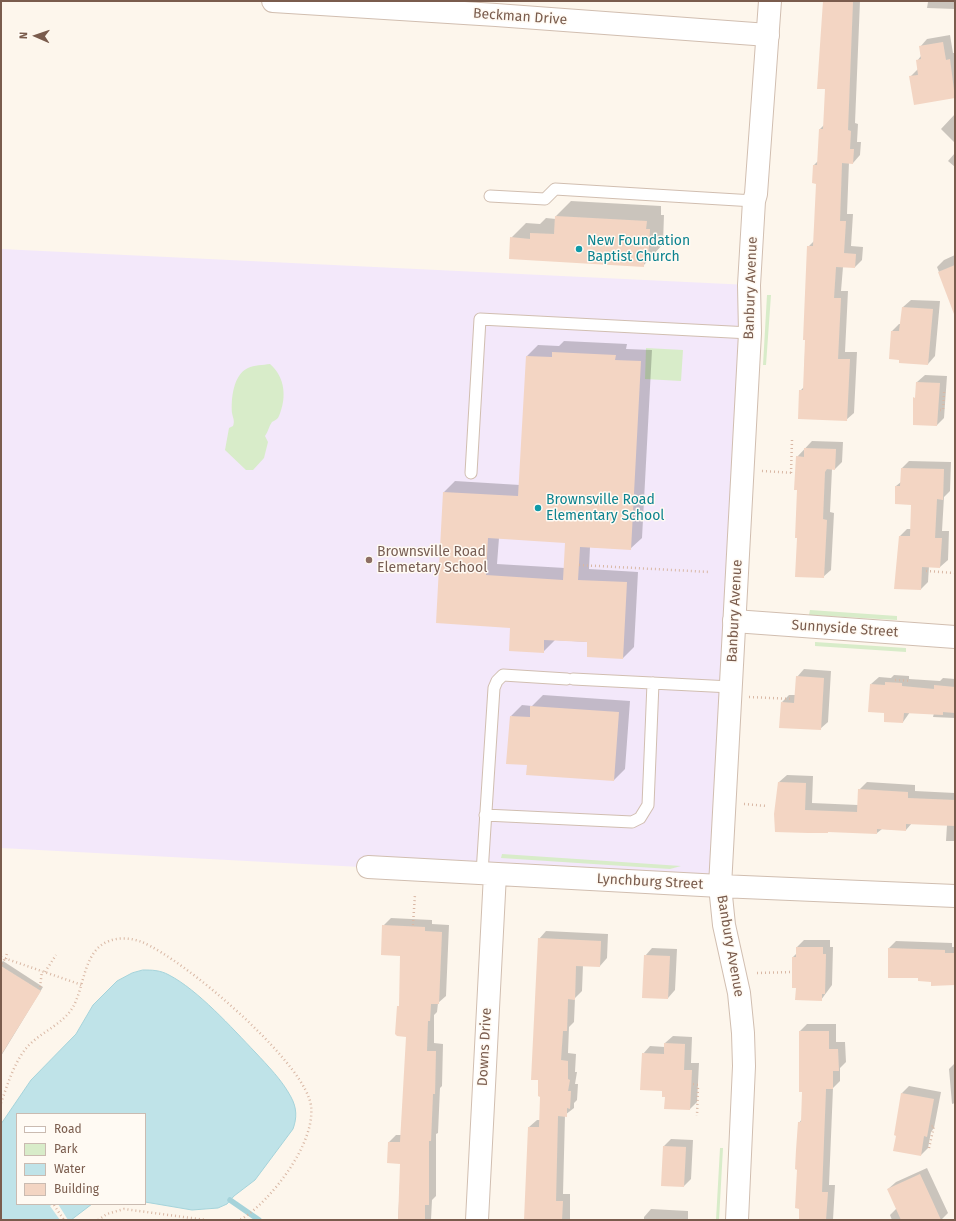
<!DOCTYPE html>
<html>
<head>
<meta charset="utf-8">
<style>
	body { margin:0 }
	#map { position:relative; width:956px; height:1221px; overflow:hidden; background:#fdf6ec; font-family:"Fira Sans",sans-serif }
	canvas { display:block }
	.frame { position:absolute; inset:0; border:2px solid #7a5c4d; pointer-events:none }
	.legend { position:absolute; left:16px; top:1113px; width:130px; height:92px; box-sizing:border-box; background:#fffaf3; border:1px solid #cabbb1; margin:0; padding:5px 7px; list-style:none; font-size:12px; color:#7a5c4d }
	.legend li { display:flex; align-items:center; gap:8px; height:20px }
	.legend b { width:20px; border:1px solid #cabbb1 }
	.north { position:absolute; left:16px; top:16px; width:40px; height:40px; -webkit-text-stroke:3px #fffaf3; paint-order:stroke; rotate:272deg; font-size:11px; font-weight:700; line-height:16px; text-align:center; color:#7a5c4d }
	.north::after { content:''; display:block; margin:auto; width:14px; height:18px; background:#7a5c4d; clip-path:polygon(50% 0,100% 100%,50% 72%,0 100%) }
</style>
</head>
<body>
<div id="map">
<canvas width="956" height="1221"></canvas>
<div class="frame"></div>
<ul class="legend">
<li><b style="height:5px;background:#fff"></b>Road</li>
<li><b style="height:11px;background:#d8ecc9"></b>Park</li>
<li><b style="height:11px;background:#bfe3e8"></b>Water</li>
<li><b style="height:11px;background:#f3d5c3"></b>Building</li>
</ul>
<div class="north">N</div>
</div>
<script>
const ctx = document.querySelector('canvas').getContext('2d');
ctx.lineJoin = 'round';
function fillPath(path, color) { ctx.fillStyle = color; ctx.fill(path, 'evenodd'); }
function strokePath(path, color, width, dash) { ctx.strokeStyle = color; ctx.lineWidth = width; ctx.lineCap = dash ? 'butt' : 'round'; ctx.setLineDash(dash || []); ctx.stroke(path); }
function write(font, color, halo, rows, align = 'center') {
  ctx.font = font + ' "Fira Sans",sans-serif'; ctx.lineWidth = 3; ctx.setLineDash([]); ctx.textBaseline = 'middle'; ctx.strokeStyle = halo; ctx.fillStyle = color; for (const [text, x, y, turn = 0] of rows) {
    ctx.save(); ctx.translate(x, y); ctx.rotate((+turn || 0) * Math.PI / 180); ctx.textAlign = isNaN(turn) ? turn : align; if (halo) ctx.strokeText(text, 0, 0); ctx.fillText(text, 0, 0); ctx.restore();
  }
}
fillPath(new Path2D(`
	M 1,249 L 749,285 L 720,886 L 1,848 Z`), '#f3e8fa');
fillPath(new Path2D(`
	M 767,295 L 771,295 L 766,365 L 763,365 Z
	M 646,348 L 683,350 L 681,381 L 645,379 Z
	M 270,364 C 285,377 287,397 279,416 C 278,419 275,420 272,422 C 269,426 268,432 265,436 L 268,442 L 264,458 L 253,470 L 246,470 L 225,450 L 229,428 L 233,426 C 235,421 233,418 232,413 C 231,399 233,375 248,368 C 254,365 263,365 270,364 Z
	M 810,610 L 897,616 L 897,620 L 809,615 Z
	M 815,642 L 906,648 L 906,652 L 815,646 Z
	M 502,854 L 681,866 L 670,869 L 501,858 Z
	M 720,1148 L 723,1148 L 719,1220 L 716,1220 Z`), '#d8ecc9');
const water = new Path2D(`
	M 143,970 C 152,970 160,970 169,975 C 198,990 232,1028 255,1052 C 268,1066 282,1080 291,1097 C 297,1108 297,1118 293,1129 L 255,1180 L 234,1196 L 227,1204 L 218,1208 L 192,1210 L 145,1202 L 145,1114 L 17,1114 L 17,1204 L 92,1204 L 71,1220 L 1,1220 L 1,1124 L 31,1080 L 76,1034 L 93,1005 L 117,981 L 132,973 Z`);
fillPath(water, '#bfe3e8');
strokePath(water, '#a5d3da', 1);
fillPath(new Path2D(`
	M 53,1204 L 58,1204 L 68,1220 L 60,1220 L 50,1206 Z`), '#fdf6ec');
fillPath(new Path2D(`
	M 823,1 L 860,1 L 855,123 L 858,124 L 857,142 L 861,142 L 860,155 L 853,163 L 849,162 L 847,214 L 853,214 L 851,246 L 863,247 L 862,260 L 855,267 L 843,267 L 841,291 L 848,291 L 845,352 L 857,352 L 854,413 L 846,420 L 800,391 L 804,387 L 808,247 L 814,241 L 817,183 L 814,165 L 818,161 L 820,129 L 824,125 L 826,88 Z
	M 907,1 L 955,1 L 955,9 L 927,8 L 928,2 Z
	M 950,35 L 953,53 L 955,53 L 955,97 L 915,103 L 910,77 L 918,69 L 917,61 L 921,56 L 920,47 L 927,39 Z
	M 955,114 L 955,143 L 941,129 Z
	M 955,153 L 955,167 L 948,161 Z
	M 571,201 L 661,206 L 661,215 L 664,215 L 663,244 L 643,266 L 511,238 L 526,223 L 540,224 L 546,218 L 556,219 L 556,216 Z
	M 955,255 L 955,292 L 948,295 L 937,267 L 944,260 Z
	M 911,300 L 940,301 L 935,356 L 928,364 L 892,331 L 899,324 L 902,324 L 903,307 Z
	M 564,341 L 627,344 L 626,349 L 652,350 L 642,538 L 630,549 L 590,547 L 589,569 L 638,572 L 634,647 L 623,658 L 588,642 L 555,640 L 543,652 L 511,627 L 437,622 L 444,492 L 455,481 L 520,485 L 527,356 L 538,345 L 559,346 ZM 499,538 L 566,542 L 565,568 L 497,564 Z
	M 925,375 L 947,376 L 944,418 L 937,425 L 917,382 Z
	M 812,441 L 843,442 L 842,462 L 835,469 L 832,469 L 830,512 L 834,513 L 831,570 L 823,577 L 798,538 L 797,457 Z
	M 909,461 L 951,462 L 950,491 L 944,497 L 942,531 L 949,531 L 948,560 L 940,567 L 929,566 L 928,582 L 921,589 L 900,536 L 907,529 L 911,529 L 912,504 L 896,486 L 901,482 L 902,468 Z
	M 804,669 L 831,671 L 828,722 L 820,729 L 782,702 L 789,695 L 796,695 L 797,677 Z
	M 894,675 L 909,676 L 909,679 L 940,681 L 943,678 L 955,679 L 955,718 L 933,717 L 934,713 L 910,712 L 903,722 L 886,713 L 871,684 L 879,677 L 891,678 Z
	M 543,695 L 630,701 L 625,769 L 614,780 L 511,716 L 522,705 L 532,706 Z
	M 787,775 L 813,776 L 812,803 L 858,805 L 859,790 L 867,782 L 915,785 L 915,791 L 955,793 L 955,841 L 946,841 L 947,825 L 912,823 L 906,830 L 882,829 L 877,833 L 829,831 L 808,832 L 779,782 Z
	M 391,918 L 432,920 L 432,924 L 449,925 L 446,996 L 438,1003 L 437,1012 L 434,1015 L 434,1043 L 443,1044 L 442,1086 L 440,1088 L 438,1133 L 436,1134 L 436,1196 L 432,1200 L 431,1220 L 398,1220 L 401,1163 L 389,1142 L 396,1135 L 401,1135 L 407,1036 L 398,1007 L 400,1005 L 402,955 L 383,926 Z
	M 546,931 L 608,934 L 607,958 L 600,966 L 583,965 L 582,991 L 575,998 L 574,1022 L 569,1027 L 568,1053 L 576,1054 L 575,1072 L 577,1072 L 575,1084 L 578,1084 L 577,1100 L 574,1103 L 574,1108 L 565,1115 L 563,1194 L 570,1194 L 570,1220 L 533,1220 L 529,1127 L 537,1120 L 541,1120 L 539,939 Z
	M 804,940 L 830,940 L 830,947 L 833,947 L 832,985 L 821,1000 L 797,987 L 793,957 L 797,953 L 797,947 Z
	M 896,941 L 952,943 L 952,947 L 955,947 L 955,984 L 919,977 L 889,948 Z
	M 652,948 L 677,949 L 675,990 L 668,998 L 645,956 Z
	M 3,961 L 43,987 L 1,1056 L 1,963 Z
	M 807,1024 L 836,1024 L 836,1042 L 845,1042 L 846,1062 L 840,1068 L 840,1081 L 833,1088 L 829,1185 L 835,1185 L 833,1220 L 800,1220 L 799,1123 L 802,1119 L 803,1091 L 800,1031 Z
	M 673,1036 L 692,1037 L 691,1063 L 699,1063 L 697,1102 L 690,1109 L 666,1096 L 643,1054 L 650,1046 L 665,1047 L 665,1043 Z
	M 955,1063 L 955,1103 L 952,1104 L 949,1069 Z
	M 909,1086 L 941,1092 L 934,1128 L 931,1132 L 928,1148 L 921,1155 L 902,1093 Z
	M 671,1139 L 693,1140 L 691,1179 L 684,1186 L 664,1146 Z
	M 927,1168 L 948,1213 L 941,1220 L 892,1220 L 890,1215 L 897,1208 L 888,1189 L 896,1182 Z
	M 651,1209 L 688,1211 L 688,1220 L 644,1220 L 644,1217 Z`), '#0003');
strokePath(new Path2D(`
	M 230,1200 L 259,1220`), '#a5d3da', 5.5);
fillPath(new Path2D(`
	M 823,1 L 853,1 L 848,130 L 851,131 L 850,149 L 854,149 L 853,164 L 842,163 L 840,221 L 846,221 L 844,253 L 856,254 L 855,268 L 836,267 L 834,298 L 841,298 L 838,359 L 850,359 L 847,421 L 798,419 L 799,390 L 803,390 L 805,340 L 803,340 L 807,246 L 813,246 L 816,184 L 812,183 L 813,165 L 817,165 L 819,129 L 823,129 L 825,89 L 817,89 Z
	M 943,42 L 946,60 L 950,59 L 955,98 L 914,105 L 909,76 L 918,75 L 916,60 L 921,59 L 919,46 Z
	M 555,216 L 647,221 L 646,229 L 650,229 L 648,260 L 644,260 L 644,267 L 509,259 L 510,237 L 530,239 L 530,233 L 554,234 Z
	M 955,265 L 955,313 L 954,314 L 938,272 Z
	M 902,307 L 933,309 L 928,365 L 899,363 L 899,360 L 889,359 L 891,331 L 899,331 Z
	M 552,352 L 616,355 L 615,360 L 641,361 L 631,550 L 580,547 L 578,580 L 627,582 L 623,659 L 587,657 L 587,642 L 544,640 L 544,653 L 509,651 L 510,628 L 436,623 L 443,492 L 518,496 L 526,356 L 552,357 ZM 488,538 L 565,543 L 563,580 L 486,575 Z
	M 916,382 L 940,383 L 937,426 L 913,425 L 913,397 L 915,398 Z
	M 804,448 L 836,449 L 835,470 L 827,469 L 825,472 L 823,519 L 827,520 L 824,578 L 795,577 L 797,538 L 795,538 L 797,490 L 794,490 L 796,456 L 804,457 Z
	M 901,468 L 944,469 L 943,500 L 937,499 L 935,538 L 942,538 L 940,568 L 922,567 L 921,590 L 894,589 L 899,536 L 910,536 L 911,505 L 895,504 L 895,486 L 900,486 Z
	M 796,676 L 824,678 L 821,730 L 779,728 L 781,702 L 794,703 Z
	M 885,682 L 902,683 L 902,686 L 934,689 L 934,685 L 955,687 L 955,713 L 943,712 L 943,715 L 904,713 L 903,723 L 884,722 L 884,713 L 868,712 L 870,684 L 885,685 Z
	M 530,706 L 619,712 L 614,781 L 526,775 L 527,765 L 506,764 L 510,716 L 530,717 Z
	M 778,782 L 806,783 L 805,810 L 857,812 L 858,789 L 908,792 L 908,798 L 955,800 L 955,826 L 906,824 L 906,831 L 877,829 L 877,834 L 828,832 L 828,833 L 808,833 L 775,832 L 774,814 Z
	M 382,925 L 425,927 L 425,931 L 442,932 L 439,1004 L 431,1004 L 430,1021 L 428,1021 L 427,1051 L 436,1051 L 435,1094 L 433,1094 L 431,1141 L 429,1141 L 429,1205 L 425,1205 L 425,1220 L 398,1220 L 400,1164 L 387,1163 L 388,1142 L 400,1142 L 406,1037 L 397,1036 L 395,1034 L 397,1006 L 399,1006 L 400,956 L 381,955 Z
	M 538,938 L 601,941 L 600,967 L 576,966 L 575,1000 L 568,999 L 567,1031 L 563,1031 L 561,1060 L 568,1061 L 568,1079 L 570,1080 L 568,1091 L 571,1091 L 570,1109 L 567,1108 L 567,1117 L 558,1116 L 556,1201 L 563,1201 L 562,1220 L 524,1220 L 528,1127 L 539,1127 L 540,1097 L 538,1096 L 538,1080 L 531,1080 Z
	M 796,947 L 823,947 L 823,954 L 826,954 L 825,994 L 822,994 L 822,1001 L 795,1000 L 796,988 L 792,988 L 792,957 L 796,957 Z
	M 888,948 L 945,950 L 945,953 L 955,953 L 955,985 L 931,986 L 931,982 L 918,981 L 918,978 L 888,978 Z
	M 644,955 L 670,956 L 668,999 L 642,998 Z
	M 1,966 L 41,991 L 1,1055 Z
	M 799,1031 L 829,1031 L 829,1049 L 838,1049 L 839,1071 L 833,1071 L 833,1089 L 826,1089 L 822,1192 L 828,1192 L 826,1220 L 799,1220 L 799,1209 L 795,1208 L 797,1170 L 795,1169 L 796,1150 L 798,1122 L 801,1122 L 802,1092 L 799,1092 Z
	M 664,1043 L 685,1044 L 684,1070 L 692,1070 L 690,1110 L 664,1109 L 665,1097 L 662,1097 L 662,1091 L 640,1090 L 642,1053 L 664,1054 Z
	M 901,1093 L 934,1099 L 927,1137 L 924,1136 L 921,1156 L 893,1151 L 896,1136 L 894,1135 Z
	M 663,1146 L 686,1147 L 684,1187 L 661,1186 Z
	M 920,1174 L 932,1200 L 941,1220 L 901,1220 L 887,1189 Z`), '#f3d5c3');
const service = new Path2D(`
	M 490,196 L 545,199 L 555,189 L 754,201
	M 471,473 L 480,319 L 750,333
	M 573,679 L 731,687
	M 485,815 L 632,822 L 640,818 L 648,805 L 653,683
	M 482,873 L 494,688 L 497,681 L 503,675 L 567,679`);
const minor = new Path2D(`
	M 273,1 L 496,15 L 768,35
	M 734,621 L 955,637
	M 368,867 L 720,886
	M 477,1220 L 495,874`);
const tertiary = new Path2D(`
	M 720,886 L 955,896
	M 737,1220 L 744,1066 L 743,1033 L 739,993 L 724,925 L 720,886 L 750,333 L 749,285 L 754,201 L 756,194 L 770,1`);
strokePath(service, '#d1beb0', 13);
strokePath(minor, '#d1beb0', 24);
strokePath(tertiary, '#d1beb0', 24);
strokePath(new Path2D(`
	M 940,410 L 943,410 L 944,392
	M 762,471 L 793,473
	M 791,473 L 792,440
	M 579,565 L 710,572
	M 926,571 L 955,573
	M 895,680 L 911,681
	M 749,697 L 793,699
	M 744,804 L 767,806
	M 413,925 L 415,894
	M 1,957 L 82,985
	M 6,959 L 7,952
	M 2,964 L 5,958
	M 45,972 L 56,955
	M 757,973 L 791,972
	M 40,987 L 42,971
	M 693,1084 L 698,1085 L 697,1116
	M 1,1103 C 8,1083 15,1060 29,1045 C 43,1031 63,1024 73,1007 C 85,986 83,951 109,941 C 119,937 132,938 142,942 C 186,961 293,1053 309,1098 C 323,1135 271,1202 240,1220
	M 929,1148 L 934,1126 L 931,1126
	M 54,1205 L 64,1220
	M 98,1220 L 107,1214 L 124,1209 L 206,1220`), '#d9b8a5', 2.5, [1, 3]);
strokePath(service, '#fff', 11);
strokePath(minor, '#fff', 22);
strokePath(tertiary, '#fff', 22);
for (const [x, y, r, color] of [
	[579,249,4,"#0f9aa8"],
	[538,508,4,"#0f9aa8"],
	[369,560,4,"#8d6e63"]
]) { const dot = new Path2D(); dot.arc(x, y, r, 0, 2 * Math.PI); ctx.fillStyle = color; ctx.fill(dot); strokePath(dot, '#fffaf3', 1.5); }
write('14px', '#7a5c4d', '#fffaf3', [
	["Beckman Drive",520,17,4],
	["Banbury Avenue",751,288,-88],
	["Banbury Avenue",735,611,-87],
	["Sunnyside Street",845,629,4],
	["Lynchburg Street",650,882,3],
	["Banbury Avenue",730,946,80],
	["Downs Drive",485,1047,-87]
]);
write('14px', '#0d838f', '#fffaf3', [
	["New Foundation",587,241],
	["Baptist Church",587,257],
	["Brownsville Road",546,500],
	["Elementary School",546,516]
], 'left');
write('14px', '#785e54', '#fffaf3', [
	["Brownsville Road",377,552],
	["Elemetary School",377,568]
], 'left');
</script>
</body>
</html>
